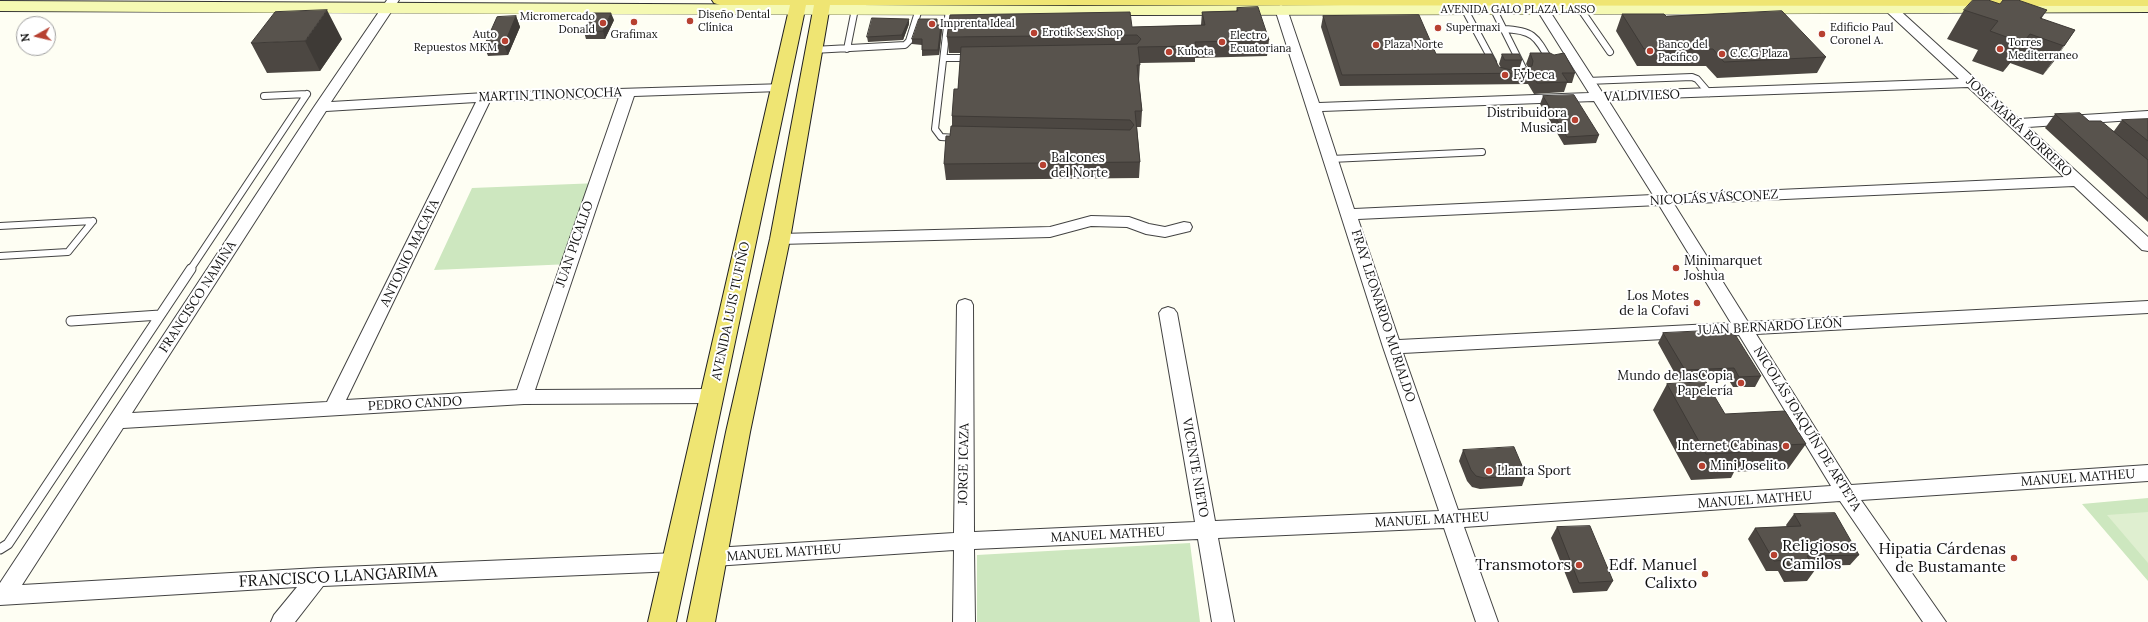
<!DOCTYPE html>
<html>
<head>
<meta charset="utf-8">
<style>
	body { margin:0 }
	#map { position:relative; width:2148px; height:622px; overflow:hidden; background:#fefef3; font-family:Lora,serif }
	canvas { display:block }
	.north { position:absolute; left:16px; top:16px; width:40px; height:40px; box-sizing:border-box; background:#fff; border:1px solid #9f9f9f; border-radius:50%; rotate:262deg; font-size:11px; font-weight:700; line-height:16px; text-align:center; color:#101010 }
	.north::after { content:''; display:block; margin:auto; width:14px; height:18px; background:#b74131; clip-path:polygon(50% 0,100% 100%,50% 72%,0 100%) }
</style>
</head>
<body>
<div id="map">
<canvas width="2148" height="622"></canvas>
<div class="north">N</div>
</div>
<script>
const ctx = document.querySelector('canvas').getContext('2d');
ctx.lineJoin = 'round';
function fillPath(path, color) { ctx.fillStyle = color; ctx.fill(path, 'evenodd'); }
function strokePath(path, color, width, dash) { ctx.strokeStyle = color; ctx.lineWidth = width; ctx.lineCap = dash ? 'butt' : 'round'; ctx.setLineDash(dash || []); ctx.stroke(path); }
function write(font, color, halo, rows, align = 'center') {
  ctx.font = font + ' Lora,serif'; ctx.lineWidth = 4; ctx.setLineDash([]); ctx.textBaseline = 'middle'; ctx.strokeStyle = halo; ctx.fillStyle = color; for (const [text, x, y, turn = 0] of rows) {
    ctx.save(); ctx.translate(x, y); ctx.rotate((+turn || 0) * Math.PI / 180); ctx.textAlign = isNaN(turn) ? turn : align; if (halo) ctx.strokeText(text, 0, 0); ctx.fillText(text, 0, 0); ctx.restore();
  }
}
fillPath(new Path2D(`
	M 599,183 L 571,264 L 434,270 L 472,188 Z
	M 2148,498 L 2148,581 L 2082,504 Z
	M 1190,543 L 1200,622 L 977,622 L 977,555 Z`), '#cde7bf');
fillPath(new Path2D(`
	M 2148,512 L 2148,563 L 2107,515 Z`), '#dfefd0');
const serviceFar1 = new Path2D(`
	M 949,9 L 935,129 L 941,137 L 956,138
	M 1465,10 L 1493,62
	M 1494,10 L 1524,70 L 1525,73 L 1521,75
	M 1581,10 L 1610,52
	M 1503,29 C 1533,30 1536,36 1550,61
	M 847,49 L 855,9
	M 813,50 L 905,45 L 909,41 L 919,9
	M 945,58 L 970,58
	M 1587,81 L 1692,77 L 1697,79 L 1709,93
	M 264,96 L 307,94
	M 1331,159 L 1482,152
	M 0,226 L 93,221
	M 0,256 L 68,252 L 93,221
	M 190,270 L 307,94`);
const service = new Path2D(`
	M 71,321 L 160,315
	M 0,549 L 8,544 L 191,269`);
const minor = new Path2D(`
	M 387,0 L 399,0 L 331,102 L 485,93 L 785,84 L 787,87 L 785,90 L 780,91 L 634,96 L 535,390 L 712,389 L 718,391 L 721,396 L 718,401 L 712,403 L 524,404 L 123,428 L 22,585 L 318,568 L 676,553 L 683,556 L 686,562 L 683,568 L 676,571 L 323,586 L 295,622 L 271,622 L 274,615 L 297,587 L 0,605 L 0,583 L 314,107 ZM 619,97 L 517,390 L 346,400 L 490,101 ZM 476,102 L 327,402 L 132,413 L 326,111 Z
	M 1281,5 L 1287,9 L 1319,103 L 1589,93 L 1537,10 L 1543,6 L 1549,10 L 1602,92 L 1959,79 L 1887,12 L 1885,9 L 1891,5 L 1895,6 L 2019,119 L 2148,111 L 2148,119 L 2028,127 L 2148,237 L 2148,251 L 2142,250 L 2074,186 L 1674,204 L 1748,322 L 2148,301 L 2148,313 L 1756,334 L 1851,485 L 2148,465 L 2148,481 L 1861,500 L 1946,622 L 1923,622 L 1840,501 L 1464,527 L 1498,622 L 1476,622 L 1444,528 L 1218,538 L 1234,622 L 1212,622 L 1198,539 L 974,549 L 975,622 L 953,622 L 954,550 L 714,566 L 707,563 L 704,557 L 707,551 L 714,548 L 954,533 L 957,305 L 959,301 L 965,299 L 971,301 L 973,305 L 974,532 L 1195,522 L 1159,313 L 1162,309 L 1168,307 L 1174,309 L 1177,313 L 1215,521 L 1439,511 L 1383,347 L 1275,9 ZM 1968,87 L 2064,177 L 1668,195 L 1608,100 ZM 1594,101 L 1653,195 L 1354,209 L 1322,111 ZM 1659,205 L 1731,323 L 1399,340 L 1358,219 ZM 1739,335 L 1831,486 L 1458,510 L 1403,353 Z
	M 1091,216 L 1129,217 L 1149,224 L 1165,227 L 1184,222 L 1190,223 L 1192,227 L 1190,231 L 1165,237 L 1146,234 L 1127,227 L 1091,226 L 1050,237 L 780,244 L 774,243 L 772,239 L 774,235 L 780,234 L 1050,227 Z`);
const secondary = new Path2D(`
	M 0,1 L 1074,6 L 2148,2 L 2148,12 C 1432,16 716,16 0,11 Z`);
const primary = new Path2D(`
	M 712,0 L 2148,0 L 2148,6 L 830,5 L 790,239 L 750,432 L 715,622 L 687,622 L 726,432 L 770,239 L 814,5 L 806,5 L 676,622 L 648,622 L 790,5 L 720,5 L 714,3 Z`);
strokePath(serviceFar1, '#434343', 8);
strokePath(service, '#434343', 11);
strokePath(minor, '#434343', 2);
strokePath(secondary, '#323232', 2);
strokePath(primary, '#212121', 2);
strokePath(serviceFar1, '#fff', 6);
strokePath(service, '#fff', 9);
fillPath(minor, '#fff');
fillPath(secondary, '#f5f9b3');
fillPath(primary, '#efe573');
fillPath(new Path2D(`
	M 1237,8 L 1269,40 L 1267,56 L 1195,58 L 1195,62 L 1140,63 L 1139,81 L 1142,111 L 1141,127 L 1137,127 L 1140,162 L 1139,178 L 946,180 L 944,164 L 952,126 L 952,116 L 958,89 L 961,53 L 949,53 L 947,37 L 1132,27 L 1201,25 L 1202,12 L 1236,11 Z
	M 1964,10 L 2041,19 L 2075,30 L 2043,75 L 2010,63 L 2003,72 L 1972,61 L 1978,50 L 1947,39 Z
	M 1622,14 L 1666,16 L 1826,57 L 1817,73 L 1717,78 L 1706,66 L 1637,66 L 1616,31 Z
	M 516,16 L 520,27 L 508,55 L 488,56 L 484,46 Z
	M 1323,16 L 1436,54 L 1501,68 L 1499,64 L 1502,54 L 1522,60 L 1519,70 L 1528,67 L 1526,64 L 1530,53 L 1575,73 L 1572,83 L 1567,83 L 1564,92 L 1534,94 L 1528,84 L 1340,86 L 1321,27 Z
	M 614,20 L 605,39 L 586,39 L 584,32 Z
	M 909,24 L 903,40 L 868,42 L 867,37 Z
	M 938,25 L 941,25 L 942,30 L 939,55 L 922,56 L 922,45 L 912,44 L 912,39 Z
	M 342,39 L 320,71 L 267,73 L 251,43 Z
	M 1543,96 L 1599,135 L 1596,143 L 1564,145 L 1540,104 Z
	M 2055,114 L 2114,131 L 2122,120 L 2148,119 L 2148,222 L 2045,128 Z
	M 1663,333 L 1761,376 L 1755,387 L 1733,387 L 1728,379 L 1679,381 L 1658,343 Z
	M 1667,384 L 1725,414 L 1806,444 L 1788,469 L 1734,472 L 1731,478 L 1691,480 L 1653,410 Z
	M 1463,450 L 1526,475 L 1522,486 L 1480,489 L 1472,487 L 1467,481 L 1459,461 Z
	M 1794,514 L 1859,555 L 1850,565 L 1813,566 L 1815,570 L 1807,581 L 1784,582 L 1778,571 L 1766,571 L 1748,539 L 1755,528 L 1787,527 L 1786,525 Z
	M 1557,527 L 1613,581 L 1607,591 L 1573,593 L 1551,538 Z`), '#4c4742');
fillPath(new Path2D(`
	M 327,10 L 342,39 L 320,71 L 305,41 Z
	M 2047,10 L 2031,34 L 2030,34 L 2010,63 L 2003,72 L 2023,43 L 2040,18 Z
	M 611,13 L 614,20 L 605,39 L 603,31 Z
	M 516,16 L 520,27 L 508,55 L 504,45 Z
	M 909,19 L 909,24 L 903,40 L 902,35 Z
	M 941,25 L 942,30 L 939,55 L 938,50 Z
	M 2075,30 L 2055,60 L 2043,75 L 2064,46 Z`), '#3e3a36');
const building = new Path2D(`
	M 1973,0 L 1988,0 L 2000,4 L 2003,0 L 2018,0 L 2047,10 L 2040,18 L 2075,30 L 2064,46 L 2030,34 L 2023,43 L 1990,31 L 1998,21 L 1964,10 Z
	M 1258,7 L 1269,40 L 1195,42 L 1196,46 L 1138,47 L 1140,65 L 1137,65 L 1142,111 L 1135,111 L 1140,162 L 944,164 L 946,136 L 950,136 L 951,126 L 1130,130 L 1134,125 L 1130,120 L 952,116 L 954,89 L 958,89 L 961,47 L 1137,44 L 1141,39 L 1137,35 L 947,37 L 950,15 L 1130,12 L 1132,27 L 1205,25 L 1202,12 L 1238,11 L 1237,8 Z
	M 327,10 L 305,41 L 251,43 L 275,12 Z
	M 1782,11 L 1826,57 L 1724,62 L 1713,49 L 1644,49 L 1622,14 L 1664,14 L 1666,16 Z
	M 593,13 L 611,13 L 603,31 L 584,32 Z
	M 1419,15 L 1436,54 L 1492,54 L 1499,67 L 1515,71 L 1532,66 L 1533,61 L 1530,53 L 1550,53 L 1554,55 L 1564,53 L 1575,73 L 1562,73 L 1568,82 L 1537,83 L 1532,73 L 1342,75 L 1323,16 Z
	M 516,16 L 504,45 L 484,46 L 497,17 Z
	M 872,18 L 909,19 L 902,35 L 867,37 Z
	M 919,19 L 937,19 L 937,25 L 941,25 L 938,50 L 922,50 L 922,39 L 912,39 Z
	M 1502,54 L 1519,54 L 1522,60 L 1505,60 Z
	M 1574,95 L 1599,135 L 1567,137 L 1543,96 Z
	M 2080,113 L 2089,121 L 2101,121 L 2148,160 L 2148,199 L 2055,114 Z
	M 2148,119 L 2148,141 L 2122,120 Z
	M 1724,330 L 1736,336 L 1761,376 L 1739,377 L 1734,368 L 1685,370 L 1663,333 Z
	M 1706,382 L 1725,414 L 1785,411 L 1806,444 L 1744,447 L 1747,452 L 1706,454 L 1667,384 Z
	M 1514,447 L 1526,475 L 1484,478 L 1476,476 L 1471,470 L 1463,450 Z
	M 1835,513 L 1859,555 L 1807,556 L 1815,570 L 1792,572 L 1786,560 L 1774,561 L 1755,528 L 1801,526 L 1794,514 Z
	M 1590,526 L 1613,581 L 1579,583 L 1557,527 Z`);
fillPath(building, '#58534d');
strokePath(building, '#3e3a36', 1);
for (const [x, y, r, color] of [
	[690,21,4,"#b74131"],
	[634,22,4,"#b74131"],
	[603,23,4,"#b74131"],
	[932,24,4,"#b74131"],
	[1438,28,4,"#b74131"],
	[1034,33,4,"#b74131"],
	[1822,34,4,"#b74131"],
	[505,41,4,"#b74131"],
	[1222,42,4,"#b74131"],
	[1376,45,4,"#b74131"],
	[2000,49,4,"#b74131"],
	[1650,51,4,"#b74131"],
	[1169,52,4,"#b74131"],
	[1722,54,4,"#b74131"],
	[1505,75,4,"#b74131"],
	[1575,120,4,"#b74131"],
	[1043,165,4,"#b74131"],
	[1676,268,4,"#b74131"],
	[1697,303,4,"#b74131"],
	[1741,383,4,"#b74131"],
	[1786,446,4,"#b74131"],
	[1702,466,4,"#b74131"],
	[1489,471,4,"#b74131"],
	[1774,555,4,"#b74131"],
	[2014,558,4,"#b74131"],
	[1579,565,4,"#b74131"],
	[1705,574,4,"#b74131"]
]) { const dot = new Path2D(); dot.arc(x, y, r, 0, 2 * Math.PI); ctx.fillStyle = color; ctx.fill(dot); strokePath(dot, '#fff', 1.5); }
write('11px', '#101010', '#fff', [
	["AVENIDA GALO PLAZA LASSO",1518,10]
]);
write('11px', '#101010', '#fff', [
	["Diseño Dental",698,15],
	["Clínica",698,28],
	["Micromercado",595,17,"right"],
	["Donald",595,30,"right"],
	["Imprenta Ideal",940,24],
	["Supermaxi",1446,28],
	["Edificio Paul",1830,28],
	["Coronel A.",1830,41],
	["Erotik Sex Shop",1042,33],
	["Auto",497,35,"right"],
	["Repuestos MKM",497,48,"right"],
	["Grafimax",634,35,"center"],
	["Electro",1230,36],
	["Ecuatoriana",1230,49],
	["Torres",2008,43],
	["Mediterraneo",2008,56],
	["Plaza Norte",1384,45],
	["Banco del",1658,45],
	["Pacífico",1658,58],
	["Kubota",1177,52],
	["C.C.G Plaza",1730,54]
], 'left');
write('13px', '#101010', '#fff', [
	["Fybeca",1513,75],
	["Distribuidora",1567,113,"right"],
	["Musical",1567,128,"right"],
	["Balcones",1051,158],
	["del Norte",1051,173],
	["Minimarquet",1684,261],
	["Joshua",1684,276],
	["Los Motes",1689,296,"right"],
	["de la Cofavi",1689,311,"right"],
	["Mundo de lasCopia",1733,376,"right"],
	["Papelería",1733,391,"right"],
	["Internet Cabinas",1778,446,"right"],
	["Mini Joselito",1710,466],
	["Llanta Sport",1497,471]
], 'left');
write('13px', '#101010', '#fff', [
	["MARTIN TINONCOCHA",550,95,-2],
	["VALDIVIESO",1642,96,-2],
	["JOSÉ MARÍA BORRERO",2019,127,43],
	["NICOLÁS VÁSCONEZ",1714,198,-3],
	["JUAN PICALLO",575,244,-71],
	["ANTONIO MACATA",410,253,-64],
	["FRANCISCO NAMIÑA",198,297,-57],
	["AVENIDA LUIS TUFIÑO",731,311,-78],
	["FRAY LEONARDO MURIALDO",1383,316,72],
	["JUAN BERNARDO LEÓN",1770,327,-3],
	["PEDRO CANDO",415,404,-3],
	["NICOLÁS JOAQUÍN DE ARTETA",1807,429,58],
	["JORGE ICAZA",964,464,-89],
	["VICENTE NIETO",1195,468,80],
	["MANUEL MATHEU",2078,478,-4],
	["MANUEL MATHEU",1755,500,-4],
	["MANUEL MATHEU",1432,520,-3],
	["MANUEL MATHEU",1108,535,-3],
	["MANUEL MATHEU",784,553,-4]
]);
write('16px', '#101010', '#fff', [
	["Religiosos",1782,546,"left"],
	["Camilos",1782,564,"left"],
	["Hipatia Cárdenas",2006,549],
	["de Bustamante",2006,567],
	["Transmotors",1571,565],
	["Edf. Manuel",1697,565],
	["Calixto",1697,583]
], 'right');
write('16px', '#101010', '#fff', [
	["FRANCISCO LLANGARIMA",338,577,-3]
]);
</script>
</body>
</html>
